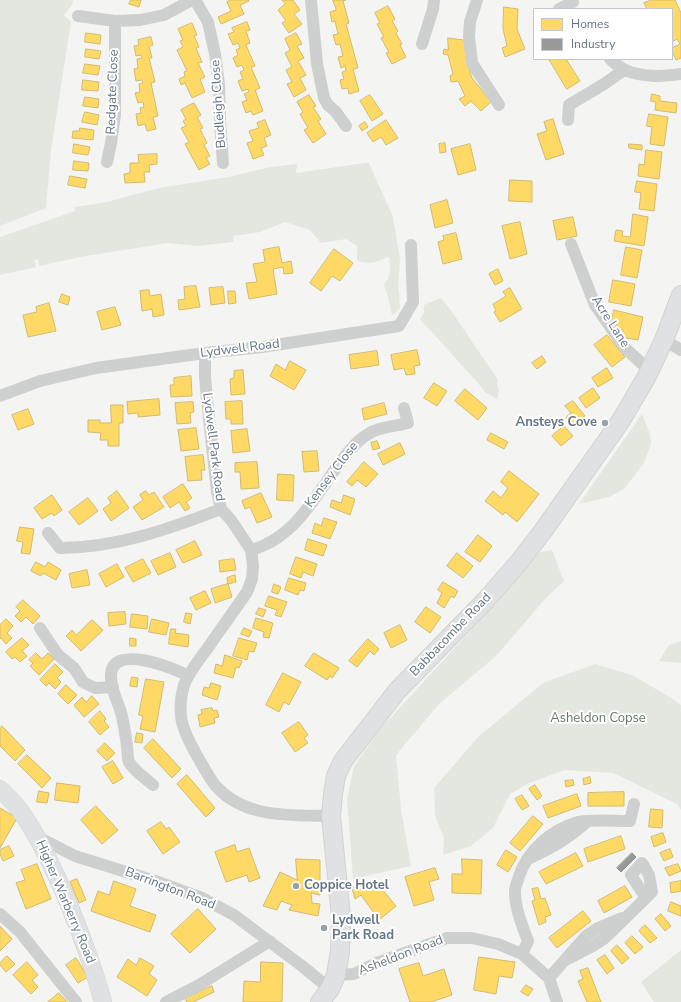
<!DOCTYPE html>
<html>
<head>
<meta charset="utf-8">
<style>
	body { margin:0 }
	#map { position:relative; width:681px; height:1002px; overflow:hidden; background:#f4f4f2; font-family:"Nunito Sans",sans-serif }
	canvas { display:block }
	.legend { position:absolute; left:533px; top:8px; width:140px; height:52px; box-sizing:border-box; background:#fff; border:1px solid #c1c7ce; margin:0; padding:5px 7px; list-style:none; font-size:12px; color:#637484 }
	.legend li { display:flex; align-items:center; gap:8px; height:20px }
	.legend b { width:20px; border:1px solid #c1c7ce }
</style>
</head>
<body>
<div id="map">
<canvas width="681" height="1002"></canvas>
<ul class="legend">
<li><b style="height:11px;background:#ffd966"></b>Homes</li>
<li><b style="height:11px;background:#999"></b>Industry</li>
</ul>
</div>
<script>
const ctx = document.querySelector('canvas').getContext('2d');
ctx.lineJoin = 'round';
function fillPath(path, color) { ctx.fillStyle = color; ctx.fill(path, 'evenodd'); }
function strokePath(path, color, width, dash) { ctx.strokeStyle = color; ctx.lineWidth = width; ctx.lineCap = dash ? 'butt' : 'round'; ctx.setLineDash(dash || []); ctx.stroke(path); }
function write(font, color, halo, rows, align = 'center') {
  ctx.font = font + ' "Nunito Sans",sans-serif'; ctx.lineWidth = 4; ctx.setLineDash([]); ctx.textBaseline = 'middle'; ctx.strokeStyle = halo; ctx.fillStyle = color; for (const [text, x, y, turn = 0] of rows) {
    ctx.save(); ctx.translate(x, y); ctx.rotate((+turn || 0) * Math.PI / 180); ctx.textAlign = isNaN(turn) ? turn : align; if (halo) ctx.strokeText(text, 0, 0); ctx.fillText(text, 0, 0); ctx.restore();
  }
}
fillPath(new Path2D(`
	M 0,0 L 73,0 L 72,5 L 64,15 L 71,22 L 51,150 L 46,208 L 0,226 Z
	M 365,163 L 369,163 L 393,217 L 400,259 L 398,290 L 399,291 L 400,307 L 395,314 L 392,315 L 388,297 L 384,285 C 391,276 391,268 389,257 C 378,261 368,266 357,260 L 357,246 L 346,239 L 321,243 L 310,230 L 285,222 L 260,232 L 234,236 L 233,242 L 197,246 L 168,243 L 80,257 L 39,266 L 38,259 L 34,260 L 36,267 L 0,275 L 0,237 L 75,211 L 75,207 L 107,202 L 159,188 L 228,177 L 271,167 L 297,164 L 296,173 Z
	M 441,298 L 450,309 L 498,380 L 497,382 L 499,391 L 497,399 L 486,393 L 477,382 L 420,319 L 424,313 L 424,305 Z
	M 642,414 L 650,434 L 651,444 L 644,463 L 624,489 L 609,497 L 579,504 Z
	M 552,550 L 564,581 L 546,598 L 496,656 L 439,704 L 396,755 L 401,809 L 411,866 L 353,879 L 347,799 L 354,766 L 380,729 L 497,602 L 540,552 Z
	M 681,641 L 681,663 L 659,661 L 669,645 Z
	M 595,664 L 632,675 L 673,699 L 681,705 L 681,810 L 677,804 L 613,773 L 565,770 L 529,783 L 510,794 L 493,828 L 471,846 L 443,855 L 444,838 L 435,816 L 434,788 L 478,737 L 543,683 Z
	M 681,950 L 681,1002 L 654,1002 L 641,982 Z`), '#e4e7e0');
const homes = new Path2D(`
	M 131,0 L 141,0 L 139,7 L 129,4 Z
	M 231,0 L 248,0 L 249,1 L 240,5 L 244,14 L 221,24 L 218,17 L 231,11 L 227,2 Z
	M 282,0 L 293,0 L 300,10 L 294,14 L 302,24 L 289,33 L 282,23 L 286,21 L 278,10 L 285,4 Z
	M 333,0 L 346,0 L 343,1 L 349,23 L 346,24 L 358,68 L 353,69 L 359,91 L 349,94 L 348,88 L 342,89 L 340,80 L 344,79 L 342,72 L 346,71 L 345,66 L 341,68 L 338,57 L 343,56 L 340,44 L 336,45 L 333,35 L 338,34 L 335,21 L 332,22 L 330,12 L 336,10 Z
	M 652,0 L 675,0 L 681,13 L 681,58 L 676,60 L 672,51 L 672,48 L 680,44 L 677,39 L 672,42 L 672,9 L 647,9 L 644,3 Z
	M 388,6 L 395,19 L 392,21 L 398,31 L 396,33 L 402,44 L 400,45 L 406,57 L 392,64 L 386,53 L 389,52 L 381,38 L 384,37 L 377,24 L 380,23 L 375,13 Z
	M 504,7 L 518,9 L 517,29 L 525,49 L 505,57 L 502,48 L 507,46 L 503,29 Z
	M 247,22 L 250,30 L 246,31 L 250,43 L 246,45 L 255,66 L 251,67 L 260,88 L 255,90 L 263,111 L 253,115 L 251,111 L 246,113 L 242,102 L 247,100 L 244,94 L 249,92 L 248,89 L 242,91 L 238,81 L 243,79 L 240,72 L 244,70 L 242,65 L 237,67 L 233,58 L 238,55 L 236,50 L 240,48 L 238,43 L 233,45 L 228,34 L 234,32 L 232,28 Z
	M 192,23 L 197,35 L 194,36 L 199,47 L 196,48 L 202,62 L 198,63 L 205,77 L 200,79 L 205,92 L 192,98 L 185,83 L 181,85 L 179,79 L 185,76 L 184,72 L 187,71 L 177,50 L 183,47 L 180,41 L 183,40 L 178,29 Z
	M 86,33 L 101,35 L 100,44 L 85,42 Z
	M 296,33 L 302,44 L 297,46 L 304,58 L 298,61 L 306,75 L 300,78 L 306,90 L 294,97 L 287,84 L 292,82 L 286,70 L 292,67 L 285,53 L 290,50 L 285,39 Z
	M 151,37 L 153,45 L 149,46 L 152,58 L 149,58 L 155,82 L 151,83 L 158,116 L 153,117 L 156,129 L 147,131 L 145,124 L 138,126 L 136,114 L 141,113 L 140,108 L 144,107 L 143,102 L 138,103 L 135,93 L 140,92 L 139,84 L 143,83 L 142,80 L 136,81 L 134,69 L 138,68 L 137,59 L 142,58 L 141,55 L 136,56 L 134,46 L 139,45 L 138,40 Z
	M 448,38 L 464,40 L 467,63 L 472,78 L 491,102 L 481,111 L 471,101 L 465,106 L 459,99 L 465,96 L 458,81 L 451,82 L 450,76 L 453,74 L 448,55 L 443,54 L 444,49 L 448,50 Z
	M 86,49 L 101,51 L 99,59 L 85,57 Z
	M 549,59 L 566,59 L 580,81 L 567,89 Z
	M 85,64 L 100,66 L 98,75 L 83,73 Z
	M 83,80 L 99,82 L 98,91 L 82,90 Z
	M 652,94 L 660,96 L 660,101 L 677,103 L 676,113 L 655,110 L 656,102 L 651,101 Z
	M 309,95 L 316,106 L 313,107 L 321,119 L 318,121 L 326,134 L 313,143 L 304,130 L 308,128 L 300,114 L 303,112 L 297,102 Z
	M 370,95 L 383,114 L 372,121 L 360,101 Z
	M 85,97 L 99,99 L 98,108 L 83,106 Z
	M 194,103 L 201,115 L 197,117 L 203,128 L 200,129 L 207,143 L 204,145 L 210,156 L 206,158 L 210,164 L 199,170 L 185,144 L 189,142 L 181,128 L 186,126 L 183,121 L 186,119 L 181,110 Z
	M 85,112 L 99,115 L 97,125 L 82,122 Z
	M 649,114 L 668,117 L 664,146 L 650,144 L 652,127 L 647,126 Z
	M 553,119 L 564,154 L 546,160 L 537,134 L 547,131 L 544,122 Z
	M 265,120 L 271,135 L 264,138 L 267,146 L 261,148 L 264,155 L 253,159 L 247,143 L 253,141 L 249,131 L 259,128 L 257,123 Z
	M 386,120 L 398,138 L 386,145 L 381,137 L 373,142 L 367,133 Z
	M 365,122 L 368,127 L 362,131 L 359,126 Z
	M 80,128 L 94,130 L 93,140 L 72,138 L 73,131 L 79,131 Z
	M 445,143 L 446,152 L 440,153 L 439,144 Z
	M 74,144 L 90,147 L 88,155 L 73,153 Z
	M 470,144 L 476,170 L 458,175 L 451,149 Z
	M 629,144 L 642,145 L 642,150 L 629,148 Z
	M 646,150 L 662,152 L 659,179 L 638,176 L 639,164 L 644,165 Z
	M 157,154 L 157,164 L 149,165 L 150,172 L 144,172 L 145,182 L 125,183 L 124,174 L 130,173 L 130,163 L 139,163 L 138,155 Z
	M 74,161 L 89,163 L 88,171 L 73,170 Z
	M 70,176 L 87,179 L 85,188 L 68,185 Z
	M 510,180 L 532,181 L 532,202 L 509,201 Z
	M 637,181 L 657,184 L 654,211 L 639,209 L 641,193 L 635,192 Z
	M 447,200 L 453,223 L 435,228 L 430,205 Z
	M 633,214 L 648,217 L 644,246 L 614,241 L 616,230 L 623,231 L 622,236 L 630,237 Z
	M 573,217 L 577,236 L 557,240 L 553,221 Z
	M 520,222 L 527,254 L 510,259 L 502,226 Z
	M 456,233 L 462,259 L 443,264 L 438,242 L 444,240 L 443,236 Z
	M 279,247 L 282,263 L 291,261 L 293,273 L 284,274 L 283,267 L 273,269 L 277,294 L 249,299 L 246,283 L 257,282 L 253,264 L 265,262 L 263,250 Z
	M 626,247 L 642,250 L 637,278 L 621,275 Z
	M 334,249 L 353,263 L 340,281 L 332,276 L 321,291 L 310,283 Z
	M 498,269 L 503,281 L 495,285 L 489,274 Z
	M 613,280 L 635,284 L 631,306 L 609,302 Z
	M 196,286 L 200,307 L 179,310 L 178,300 L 185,299 L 184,287 Z
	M 223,287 L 225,303 L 211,305 L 209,288 Z
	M 510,288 L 522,309 L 500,322 L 494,312 L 496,311 L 493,304 L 506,296 L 503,292 Z
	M 149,290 L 150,296 L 161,294 L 164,315 L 153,317 L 152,309 L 142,311 L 140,291 Z
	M 228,291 L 235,291 L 236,303 L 229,304 Z
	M 62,294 L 70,297 L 68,305 L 59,302 Z
	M 49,303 L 56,331 L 28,337 L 23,315 L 37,312 L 36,307 Z
	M 115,307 L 121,325 L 102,330 L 97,312 Z
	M 614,310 L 643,317 L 638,340 L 621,337 L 623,330 L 616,329 L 617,322 L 612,321 Z
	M 607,335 L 625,357 L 612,367 L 594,345 Z
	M 417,350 L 420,365 L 414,366 L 415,374 L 406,375 L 404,368 L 394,370 L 391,355 Z
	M 377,351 L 379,365 L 351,369 L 349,355 Z
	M 542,356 L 546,362 L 537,369 L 532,363 Z
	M 290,361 L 306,370 L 294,390 L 270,376 L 276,364 L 285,370 Z
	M 607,368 L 613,378 L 598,387 L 592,378 Z
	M 243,370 L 245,394 L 231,395 L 230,379 L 234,378 L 234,371 Z
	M 191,376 L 192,396 L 171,397 L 170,385 L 174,385 L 174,378 Z
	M 434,383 L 447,391 L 437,406 L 424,398 Z
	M 593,388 L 600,398 L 586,408 L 579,398 Z
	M 465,389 L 487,408 L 478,420 L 455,401 Z
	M 159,399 L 160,415 L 138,417 L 138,413 L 128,414 L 127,402 Z
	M 242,401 L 243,424 L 231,424 L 231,419 L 226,419 L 225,402 Z
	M 573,401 L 585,416 L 572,426 L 566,417 L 571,413 L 565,406 Z
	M 193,402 L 194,412 L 190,413 L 191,423 L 177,424 L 175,403 Z
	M 384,403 L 387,414 L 364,420 L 362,409 Z
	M 111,405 L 123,405 L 123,423 L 119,423 L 119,446 L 108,446 L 108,440 L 100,440 L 101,433 L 88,432 L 88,420 L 100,420 L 100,423 L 111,423 Z
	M 28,409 L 34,424 L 18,430 L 12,415 Z
	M 564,426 L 573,436 L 561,446 L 552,436 Z
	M 196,428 L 199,449 L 181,451 L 178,430 Z
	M 247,429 L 250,451 L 233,453 L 231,431 Z
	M 491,433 L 508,442 L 504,449 L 487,440 Z
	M 377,441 L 380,448 L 373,450 L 371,443 Z
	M 400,443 L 405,454 L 383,465 L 378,454 Z
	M 317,451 L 319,471 L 304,472 L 302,452 Z
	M 203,455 L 205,470 L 201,470 L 202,480 L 188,481 L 185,457 Z
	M 257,462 L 259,488 L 241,489 L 240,472 L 235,472 L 235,463 Z
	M 364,462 L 378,474 L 366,487 L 357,480 L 352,486 L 347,482 Z
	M 509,471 L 539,494 L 517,522 L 505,512 L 503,515 L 485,501 L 493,491 L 501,498 L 508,488 L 501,482 Z
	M 278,474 L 294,475 L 293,501 L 277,500 Z
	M 183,484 L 192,498 L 186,502 L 190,508 L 185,511 L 179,502 L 170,508 L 163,497 Z
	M 117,491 L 129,508 L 111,521 L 103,509 L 111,503 L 108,498 Z
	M 146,491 L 149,495 L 154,492 L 164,507 L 142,520 L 133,507 L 143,500 L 140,495 Z
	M 261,493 L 272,517 L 257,523 L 250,507 L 245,509 L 242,501 Z
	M 52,495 L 62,510 L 54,516 L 52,513 L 42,519 L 34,508 Z
	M 344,495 L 355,499 L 350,515 L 330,507 L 332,500 L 341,503 Z
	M 88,498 L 98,511 L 79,525 L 69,512 Z
	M 324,518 L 337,522 L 330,539 L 312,533 L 315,523 L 321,526 Z
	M 20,527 L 34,529 L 30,554 L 21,553 L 23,542 L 17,541 Z
	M 478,535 L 492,546 L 480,562 L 465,552 Z
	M 308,539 L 327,545 L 323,556 L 305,550 Z
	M 195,541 L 202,555 L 183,563 L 176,550 Z
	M 170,553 L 176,567 L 158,575 L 151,561 Z
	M 457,553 L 473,566 L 463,578 L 447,566 Z
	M 296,557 L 317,564 L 313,576 L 303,572 L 301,578 L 290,574 Z
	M 143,559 L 151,573 L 133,582 L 125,568 Z
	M 234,559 L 236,570 L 220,572 L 219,561 Z
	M 36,562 L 45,567 L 48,562 L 61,570 L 56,580 L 43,573 L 41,576 L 31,571 Z
	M 117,564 L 124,577 L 106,587 L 99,574 Z
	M 87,570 L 90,585 L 72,588 L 69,574 Z
	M 235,575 L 236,582 L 228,584 L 227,578 Z
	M 289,578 L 306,583 L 304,591 L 300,590 L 298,595 L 285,590 Z
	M 443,582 L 458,591 L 454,598 L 451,596 L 444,608 L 437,603 L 442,593 L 438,590 Z
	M 228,584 L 232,597 L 215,603 L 211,589 Z
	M 274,584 L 281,587 L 278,594 L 272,592 Z
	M 205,591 L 211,603 L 196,610 L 190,598 Z
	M 269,596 L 287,602 L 281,617 L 275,615 L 277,610 L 265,606 Z
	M 23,600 L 40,616 L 33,624 L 26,617 L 21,622 L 15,616 L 20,611 L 16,607 Z
	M 426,607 L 441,617 L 430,633 L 415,622 Z
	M 259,608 L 266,610 L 263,617 L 256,614 Z
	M 125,612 L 126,624 L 109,626 L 108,613 Z
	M 186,613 L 192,614 L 190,624 L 184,622 Z
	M 132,614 L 148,616 L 147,629 L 130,627 Z
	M 256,618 L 273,623 L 269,638 L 263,637 L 264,632 L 253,628 Z
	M 6,619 L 13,626 L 7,633 L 12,638 L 6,644 L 1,638 L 0,639 L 0,625 Z
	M 152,619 L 169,623 L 166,635 L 149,632 Z
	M 92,620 L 103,630 L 81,651 L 66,636 L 72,630 L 76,635 Z
	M 400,625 L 407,640 L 391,648 L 384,633 Z
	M 244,628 L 252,631 L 249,637 L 241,634 Z
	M 171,629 L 176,629 L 175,633 L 189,635 L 188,647 L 169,644 Z
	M 22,638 L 29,645 L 22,651 L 27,656 L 20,662 L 15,657 L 12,659 L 6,652 Z
	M 130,638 L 136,639 L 136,646 L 130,646 Z
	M 239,638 L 257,643 L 254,652 L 249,651 L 247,660 L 233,656 Z
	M 368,639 L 379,649 L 374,655 L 370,651 L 357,667 L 349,661 Z
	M 36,653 L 42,659 L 48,653 L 54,659 L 39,675 L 30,666 L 33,663 L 29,660 Z
	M 314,653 L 339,668 L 332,678 L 330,676 L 327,680 L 305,666 Z
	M 225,655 L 242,661 L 239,668 L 236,667 L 233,678 L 214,673 L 216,664 L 222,666 Z
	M 55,664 L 63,672 L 57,678 L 61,682 L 55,689 L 49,683 L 46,686 L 40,680 Z
	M 283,673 L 301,682 L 289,705 L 284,702 L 279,712 L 266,705 Z
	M 132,677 L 138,678 L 137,687 L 130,686 Z
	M 146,679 L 164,682 L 155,732 L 140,729 L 143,716 L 139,715 Z
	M 211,683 L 221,686 L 217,700 L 202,695 L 204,687 L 209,688 Z
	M 66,685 L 77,695 L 68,704 L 58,694 Z
	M 92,696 L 99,704 L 84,717 L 74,705 L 82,697 L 86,702 Z
	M 212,708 L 213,711 L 217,710 L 219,717 L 214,718 L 215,723 L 200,727 L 198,715 L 202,714 L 201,710 Z
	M 100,711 L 106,719 L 104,721 L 109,727 L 100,735 L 89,722 Z
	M 299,722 L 308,735 L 304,738 L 308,743 L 295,752 L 282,733 Z
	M 2,726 L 25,750 L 15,761 L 0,746 L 0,728 Z
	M 137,733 L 143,734 L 142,743 L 135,742 Z
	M 153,739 L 181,769 L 172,778 L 144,748 Z
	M 105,743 L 115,753 L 107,761 L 97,751 Z
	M 27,755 L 51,778 L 42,788 L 18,764 Z
	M 113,761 L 123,778 L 113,784 L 102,767 Z
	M 187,775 L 215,808 L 206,817 L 177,784 Z
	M 590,777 L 591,783 L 584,785 L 583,779 Z
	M 573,780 L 574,785 L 566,787 L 565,781 Z
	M 57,783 L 80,786 L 78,803 L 55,800 Z
	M 535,785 L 542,796 L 537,800 L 529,789 Z
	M 39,791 L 49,793 L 47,803 L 37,802 Z
	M 624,792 L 624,806 L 588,806 L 588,793 Z
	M 577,794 L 581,806 L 548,818 L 543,806 Z
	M 522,795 L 529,806 L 522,810 L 515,799 Z
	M 96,806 L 118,830 L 102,844 L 81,820 Z
	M 0,808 L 17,818 L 0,848 Z
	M 651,809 L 663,810 L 662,828 L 649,827 Z
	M 533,816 L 543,824 L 520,851 L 510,843 Z
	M 161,822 L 166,829 L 169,827 L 180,842 L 163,854 L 147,831 Z
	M 663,833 L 666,842 L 654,847 L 651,837 Z
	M 621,836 L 625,849 L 588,862 L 584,849 Z
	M 235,845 L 237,852 L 249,848 L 260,878 L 249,882 L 247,875 L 226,882 L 215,852 Z
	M 9,846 L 14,856 L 3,861 L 0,854 L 0,850 Z
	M 670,849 L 673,857 L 664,861 L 660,853 Z
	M 506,850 L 517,857 L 508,872 L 497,865 Z
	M 576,853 L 583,866 L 546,884 L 539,872 Z
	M 296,859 L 320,860 L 320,895 L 311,893 L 312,903 L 320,904 L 318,916 L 289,910 L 292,905 L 281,901 L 277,910 L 263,906 L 280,872 L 297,880 Z
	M 462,859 L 482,860 L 481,894 L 452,893 L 452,874 L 462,874 Z
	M 37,864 L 51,899 L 26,909 L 16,883 L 25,880 L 21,870 Z
	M 678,864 L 681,871 L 669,876 L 665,868 Z
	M 435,868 L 439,879 L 429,882 L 434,900 L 414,906 L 405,877 Z
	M 77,879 L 86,900 L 79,903 L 70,882 Z
	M 114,881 L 136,889 L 130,906 L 156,915 L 150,932 L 91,911 L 98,891 L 109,895 Z
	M 681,881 L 681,891 L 671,893 L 670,883 Z
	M 376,882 L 396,906 L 379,920 L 361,895 L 355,899 L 352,888 Z
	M 625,886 L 632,897 L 604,913 L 598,901 Z
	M 538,888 L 541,899 L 545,898 L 551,915 L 545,917 L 546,922 L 539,925 L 532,901 L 535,900 L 532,889 Z
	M 671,902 L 681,906 L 681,916 L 668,911 Z
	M 198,909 L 216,929 L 190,953 L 171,934 Z
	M 583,911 L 591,921 L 557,948 L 549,938 Z
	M 661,914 L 671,926 L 665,931 L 655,919 Z
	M 645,925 L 657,938 L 650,943 L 639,931 Z
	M 0,926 L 12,939 L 0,951 Z
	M 632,936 L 643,947 L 635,954 L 625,943 Z
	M 617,945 L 629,958 L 622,964 L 611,951 Z
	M 605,955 L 614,968 L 607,974 L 597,960 Z
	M 7,956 L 15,964 L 6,972 L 0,965 L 0,963 Z
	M 479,957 L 515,962 L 512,978 L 499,976 L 496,994 L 474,990 Z
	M 76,958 L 88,977 L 78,983 L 66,965 Z
	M 140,958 L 154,966 L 149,974 L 157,980 L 147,996 L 117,977 L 128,959 L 136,965 Z
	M 27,962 L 38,975 L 32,980 L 38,987 L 31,994 L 13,975 Z
	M 261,962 L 283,963 L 282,1002 L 243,1002 L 244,981 L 260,982 Z
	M 419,963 L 423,976 L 444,969 L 452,995 L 431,1002 L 410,1002 L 399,969 Z
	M 588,968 L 601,1002 L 587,1002 L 578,981 L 583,979 L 580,971 Z
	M 526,985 L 533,989 L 528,996 L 521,992 Z
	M 212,986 L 214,992 L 193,1002 L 187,1002 L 185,999 Z
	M 59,993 L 67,1002 L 48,1002 Z`);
fillPath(homes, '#ffd966');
strokePath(homes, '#d0bb6f', 1);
const industry = new Path2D(`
	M 632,853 L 636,857 L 621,872 L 617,868 Z`);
fillPath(industry, '#999');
strokePath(industry, '#898e93', 1);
const secondary = new Path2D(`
	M 0,789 C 7,796 15,803 21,812 C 39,837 52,866 65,895 C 80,931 93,965 103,1002`);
const primary = new Path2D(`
	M 320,1002 L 330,989 L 336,975 L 340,951 L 341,917 L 331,816 L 333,794 L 336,776 L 343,761 L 397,691 L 486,600 L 520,561 L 543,531 L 620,422 L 646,378 L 664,340 L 681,295`);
strokePath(secondary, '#cfd1d2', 18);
strokePath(primary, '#d1d2d1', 20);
strokePath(new Path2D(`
	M 195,0 L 208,22 L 215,54 L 219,84 L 220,121 L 223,163
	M 311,0 L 317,64 L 324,98 L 328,105 L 336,112 L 346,126
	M 477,0 L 470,22 L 469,37 L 472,63 L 499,105
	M 559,9 L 573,2
	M 78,16 L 115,21 L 140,20 L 164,15 L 192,0
	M 422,44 L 433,9 L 434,0
	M 610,59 C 614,63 620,67 625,70 C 641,77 664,77 681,74
	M 568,120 L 569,105 L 604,84 L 624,70
	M 107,162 L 111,143 L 115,115 L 115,21
	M 571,244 L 595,305 L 626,349 L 650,371
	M 664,340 L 681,350
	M 205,353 L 205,376 L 207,400 L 217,492 L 221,509 L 231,520 L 251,550 L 253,566 L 252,579 L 247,592 C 234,611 220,630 207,649 C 199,660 189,672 184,685 C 176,714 182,729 196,754 C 202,764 208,776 215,785 C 244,819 291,815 331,816
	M 0,396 L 40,381 L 96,368 L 205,353 L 262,347 L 399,326 L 413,302 L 411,245
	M 48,533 L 60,548 C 116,548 169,529 221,509
	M 251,550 C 296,538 316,494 342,460 C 350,450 358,439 370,433 C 379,427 398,426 408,423 L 404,408
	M 40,628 L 58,655 L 74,668 L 83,682 L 95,688 L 113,687
	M 153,785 C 145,778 134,771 129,762 C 127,758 128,751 127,747 C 126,736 124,726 122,716 C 119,703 110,689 111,675 C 112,643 174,668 188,676
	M 38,837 L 75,856 L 155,881 L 202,898 L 234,915 L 302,966 L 330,989
	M 530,858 C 554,847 567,839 587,822
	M 0,914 L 20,932 L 76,1002
	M 522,954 L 528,941 C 522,925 515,909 515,891 C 515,886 518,881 519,876 C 528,850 551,830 578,822 C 591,819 615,821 630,821 L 634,804
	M 564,961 L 593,946 L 605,938 L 652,892 L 649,875 L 642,863 L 631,875 L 646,898
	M 336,975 L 354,974 L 374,964 L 447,938 L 472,938 L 498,944 L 522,954 L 549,978 L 557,1002
	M 549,978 L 586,936 L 598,928 L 622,918
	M 166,1002 L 199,985 L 270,941`), '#cecfcf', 12);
strokePath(secondary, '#e0e1e2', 17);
strokePath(primary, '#e0e1e2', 18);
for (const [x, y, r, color] of [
	[605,423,4,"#96a1aa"],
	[296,886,4,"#96a1aa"],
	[324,928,4,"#96a1aa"]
]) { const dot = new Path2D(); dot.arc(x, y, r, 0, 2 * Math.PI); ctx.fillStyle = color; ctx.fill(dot); strokePath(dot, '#fff', 1.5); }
write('13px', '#637484', '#fff', [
	["Redgate Close",113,92,-88],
	["Budleigh Close",219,104,-94],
	["Acre Lane",610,322,57],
	["Lydwell Road",240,349,-7],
	["Lydwell Park Road",213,447,83],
	["Kensey Close",332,475,-53],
	["Babbacombe Road",451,635,-46],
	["Barrington Road",170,889,21],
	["Higher Warberry Road",65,902,67],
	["Asheldon Road",401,956,-21]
]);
write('bold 13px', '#637484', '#fff', [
	["Ansteys Cove",597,423,"right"],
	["Coppice Hotel",304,886],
	["Lydwell",332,921],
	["Park Road",332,936]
], 'left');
write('13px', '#667b62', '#fff', [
	["Asheldon Copse",598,719]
]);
</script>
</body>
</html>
